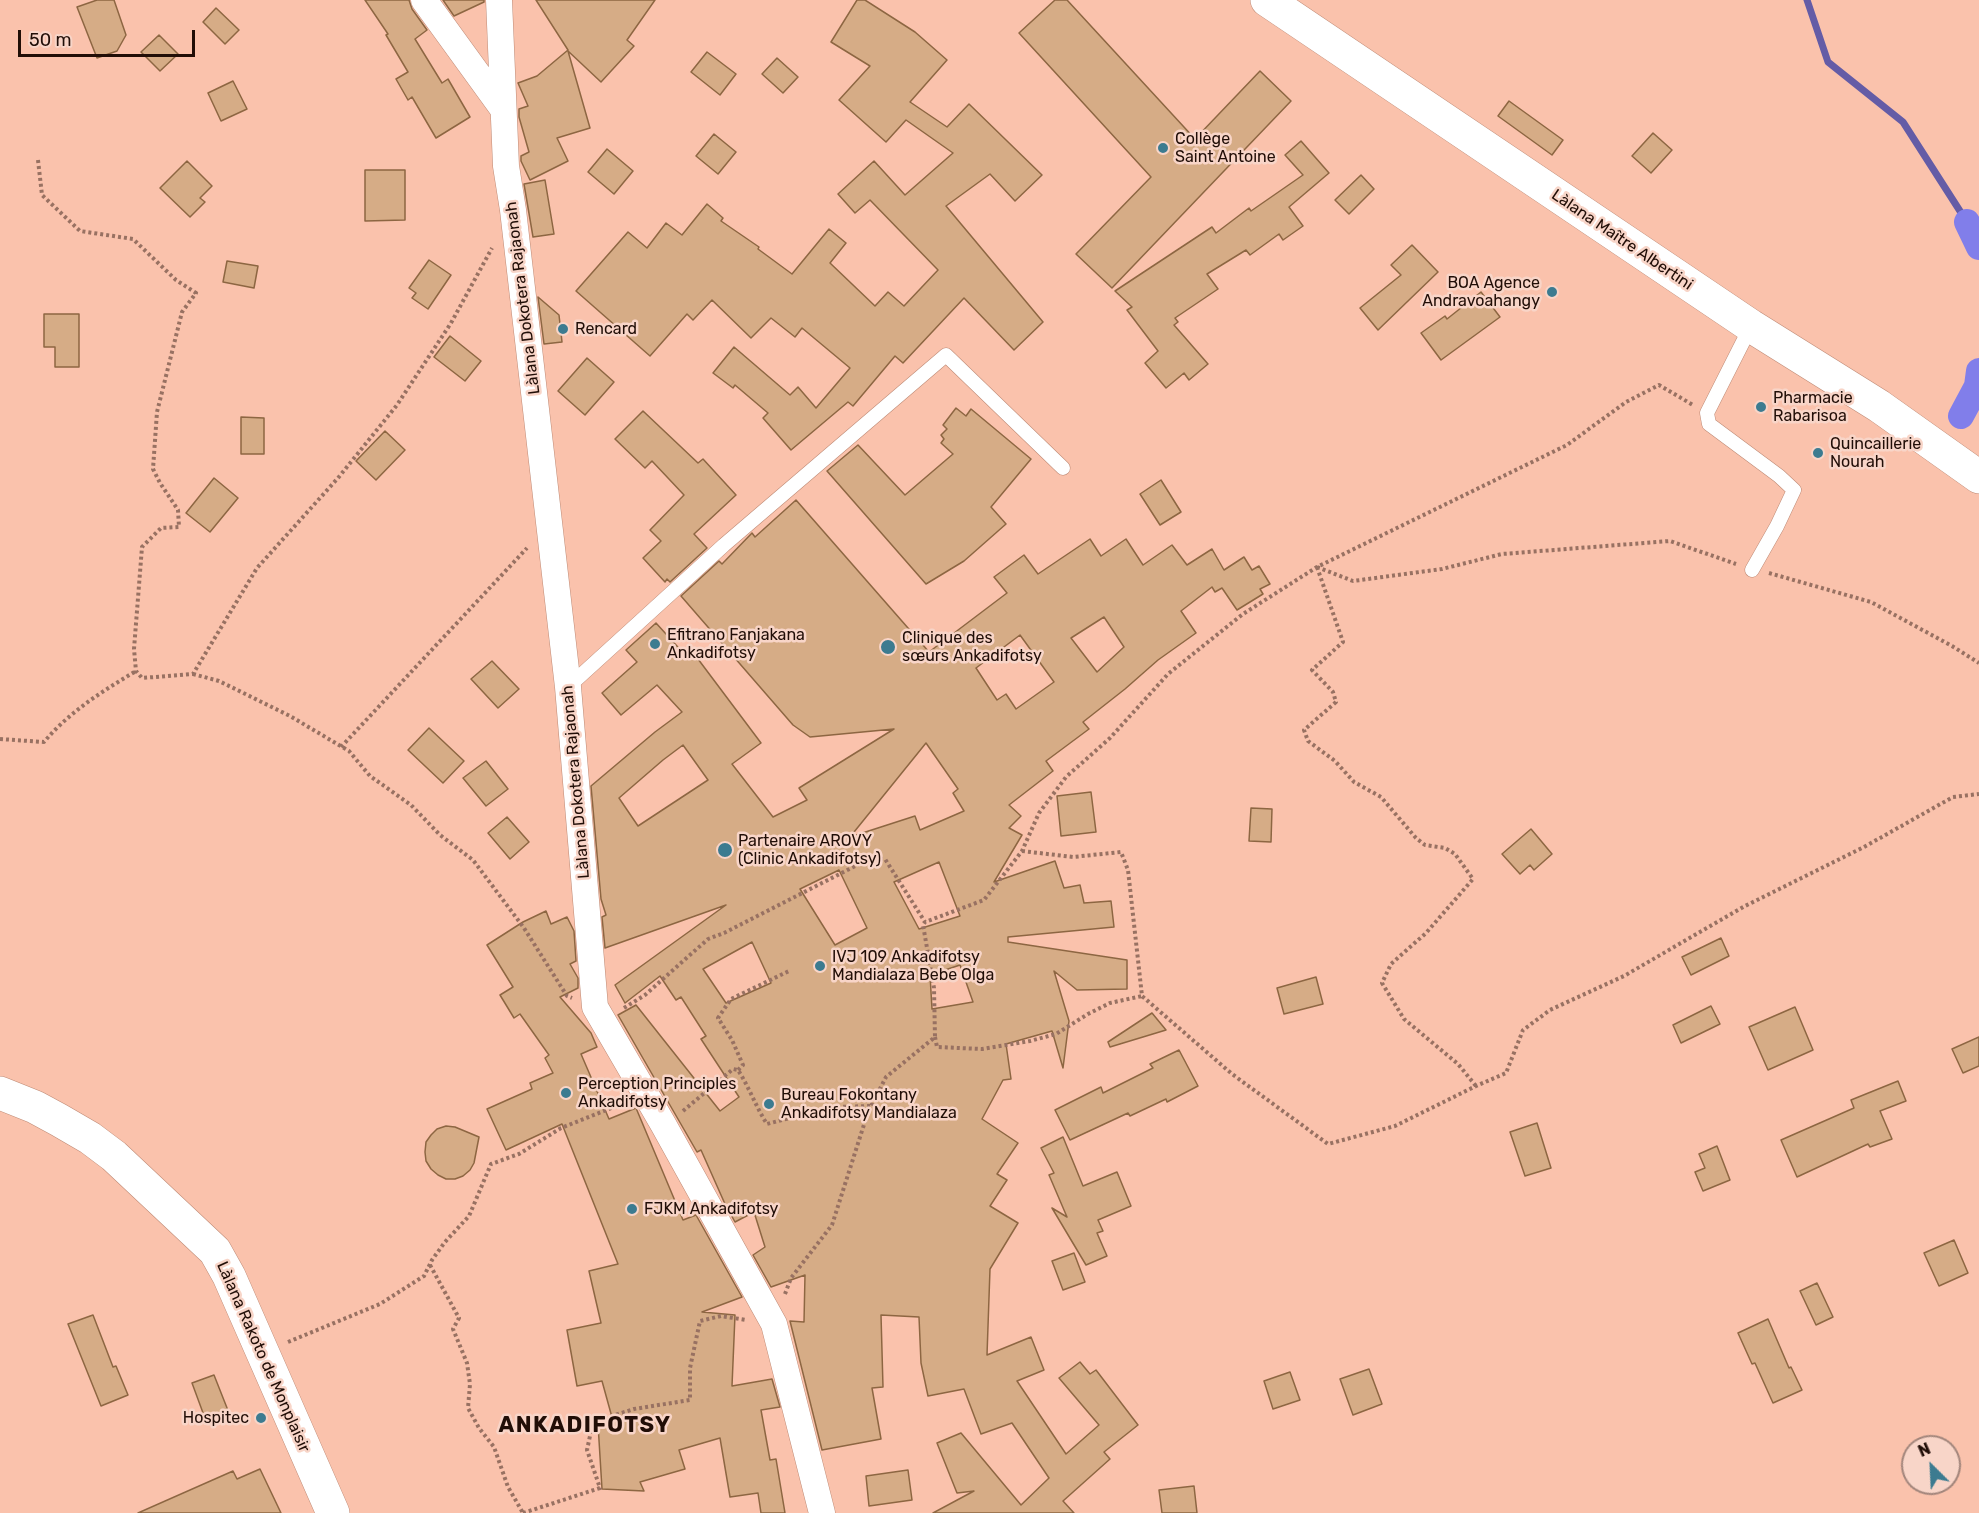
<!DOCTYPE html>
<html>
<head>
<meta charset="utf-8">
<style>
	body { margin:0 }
	#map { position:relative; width:1979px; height:1513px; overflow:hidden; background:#fac2ac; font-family:Rubik,sans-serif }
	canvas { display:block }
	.north { position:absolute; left:1901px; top:1435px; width:60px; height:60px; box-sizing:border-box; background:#f8d5c8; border:2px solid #a2857b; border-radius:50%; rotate:336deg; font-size:16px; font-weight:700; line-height:24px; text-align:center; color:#210e07 }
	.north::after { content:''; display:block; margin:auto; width:21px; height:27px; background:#3c7b90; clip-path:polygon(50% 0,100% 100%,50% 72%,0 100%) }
	.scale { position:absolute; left:18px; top:30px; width:177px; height:27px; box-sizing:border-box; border:3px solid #210e07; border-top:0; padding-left:8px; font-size:18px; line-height:21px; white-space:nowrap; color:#210e07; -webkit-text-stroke:4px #f8d5c8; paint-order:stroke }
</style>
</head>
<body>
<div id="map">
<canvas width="1979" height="1513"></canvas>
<div class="north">N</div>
<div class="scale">50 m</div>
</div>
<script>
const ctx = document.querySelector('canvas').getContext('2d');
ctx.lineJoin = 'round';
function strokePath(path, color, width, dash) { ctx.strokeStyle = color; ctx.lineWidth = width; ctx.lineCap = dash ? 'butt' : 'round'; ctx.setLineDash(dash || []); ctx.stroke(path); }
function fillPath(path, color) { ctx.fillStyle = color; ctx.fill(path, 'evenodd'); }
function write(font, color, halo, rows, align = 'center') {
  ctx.font = font + ' Rubik,sans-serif'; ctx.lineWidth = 5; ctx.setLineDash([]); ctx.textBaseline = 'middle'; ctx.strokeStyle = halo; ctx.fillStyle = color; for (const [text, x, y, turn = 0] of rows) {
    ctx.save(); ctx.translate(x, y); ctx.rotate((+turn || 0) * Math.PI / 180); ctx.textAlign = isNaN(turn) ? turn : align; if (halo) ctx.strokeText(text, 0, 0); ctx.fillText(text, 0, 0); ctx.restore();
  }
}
strokePath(new Path2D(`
	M 1807,0 L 1828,62 L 1903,122 L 1967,222`), '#645ca6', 7);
strokePath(new Path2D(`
	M 1967,222 L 1979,247
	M 1961,416 L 1977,386 L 1979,371`), '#817eea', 26);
const building = new Path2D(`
	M 97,0 L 114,0 L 126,35 L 117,51 L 97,58 L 77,7 Z
	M 365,0 L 409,0 L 412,9 L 427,30 L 415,39 L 442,83 L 448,79 L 470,117 L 436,138 L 412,97 L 408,100 L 396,79 L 408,72 L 386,35 L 388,34 Z
	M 443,0 L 484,0 L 484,2 L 454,16 Z
	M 536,0 L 655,0 L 627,40 L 634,46 L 601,82 L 568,51 L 590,128 L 557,138 L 568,161 L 530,180 L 521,161 L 521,156 L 529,152 L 519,117 L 519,109 L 528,106 L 518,83 L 537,76 L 568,50 Z
	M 857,0 L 865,0 L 915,32 L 947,60 L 910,102 L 947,127 L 969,104 L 1042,175 L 1015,201 L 990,174 L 946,206 L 1043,322 L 1014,350 L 964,298 L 903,363 L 895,356 L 853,406 L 848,402 L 791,450 L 763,418 L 768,413 L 735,385 L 733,388 L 713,373 L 734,347 L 790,395 L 798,387 L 816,408 L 850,368 L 802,328 L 795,337 L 771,318 L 751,338 L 712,300 L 693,320 L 687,314 L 650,356 L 576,291 L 628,232 L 647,248 L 666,223 L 682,235 L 707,204 L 723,218 L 721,221 L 759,247 L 758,249 L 792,274 L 829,229 L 846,243 L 830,263 L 875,306 L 888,292 L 904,306 L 938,270 L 870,200 L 855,213 L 838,194 L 874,161 L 905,195 L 953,153 L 906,120 L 886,142 L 839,100 L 870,66 L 831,42 Z
	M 1055,0 L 1067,0 L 1195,139 L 1260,71 L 1291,101 L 1112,288 L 1076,254 L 1151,177 L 1019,33 Z
	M 216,8 L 239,30 L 225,44 L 203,22 Z
	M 159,35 L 178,54 L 160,71 L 141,52 Z
	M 707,52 L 736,74 L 720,95 L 691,72 Z
	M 777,58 L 798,77 L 783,93 L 762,74 Z
	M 233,81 L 247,109 L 221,121 L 208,93 Z
	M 1509,101 L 1563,140 L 1552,155 L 1498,116 Z
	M 1653,133 L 1672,150 L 1651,173 L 1632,156 Z
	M 714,134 L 736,152 L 718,174 L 696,156 Z
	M 1301,141 L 1329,173 L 1289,207 L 1303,226 L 1283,240 L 1279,234 L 1250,255 L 1246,250 L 1207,274 L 1218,289 L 1175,318 L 1178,322 L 1174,325 L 1208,364 L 1189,380 L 1184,373 L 1166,388 L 1145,363 L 1158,351 L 1127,310 L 1132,307 L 1115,291 L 1212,227 L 1216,233 L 1249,208 L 1251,211 L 1303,175 L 1285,155 Z
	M 607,149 L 633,171 L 614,194 L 588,172 Z
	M 187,161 L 212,186 L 200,198 L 205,202 L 190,217 L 160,188 Z
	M 365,170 L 405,170 L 405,220 L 365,221 Z
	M 1361,175 L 1374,189 L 1349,214 L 1335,200 Z
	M 545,180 L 554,234 L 533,237 L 524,184 Z
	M 1412,245 L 1438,272 L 1378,330 L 1360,308 L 1401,275 L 1391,265 Z
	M 429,260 L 451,275 L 428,309 L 412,298 L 416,293 L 409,288 Z
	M 227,261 L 258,266 L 254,288 L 223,282 Z
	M 1481,292 L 1500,317 L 1441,360 L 1421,333 L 1445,316 L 1447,319 Z
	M 538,297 L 559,315 L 562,342 L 544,344 Z
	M 44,314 L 79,314 L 79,367 L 55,367 L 55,347 L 44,347 Z
	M 450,336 L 481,361 L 465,381 L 434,357 Z
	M 587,358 L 614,382 L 585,415 L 558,391 Z
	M 956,408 L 966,416 L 971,409 L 1031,459 L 991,507 L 1006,524 L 964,561 L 926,584 L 827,471 L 858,445 L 905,495 L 953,454 L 941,443 L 944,439 L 941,435 L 947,429 L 943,425 Z
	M 643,411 L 698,463 L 703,459 L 736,495 L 694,534 L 707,548 L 670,582 L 667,579 L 665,582 L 643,558 L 661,541 L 650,530 L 684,495 L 652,461 L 645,468 L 615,439 Z
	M 241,417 L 264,418 L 264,454 L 241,454 Z
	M 385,431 L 405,450 L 376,480 L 356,461 Z
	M 214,478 L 238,498 L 210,532 L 186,513 Z
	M 1161,480 L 1181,512 L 1160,525 L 1140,494 Z
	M 796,500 L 929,652 L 1007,593 L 994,577 L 1024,555 L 1038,574 L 1090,539 L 1101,556 L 1126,539 L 1143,565 L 1172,545 L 1187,565 L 1212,549 L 1224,570 L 1244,557 L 1252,570 L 1259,566 L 1270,584 L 1260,589 L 1263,594 L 1237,610 L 1222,588 L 1215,592 L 1212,587 L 1181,611 L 1196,633 L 1158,660 L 1125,689 L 1083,722 L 1089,729 L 1046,761 L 1053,771 L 1009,805 L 1021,816 L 1009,828 L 1022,835 L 994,882 L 1055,861 L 1064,888 L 1080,885 L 1084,903 L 1111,901 L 1114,927 L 1008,937 L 1008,942 L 1127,960 L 1127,989 L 1077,990 L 1054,971 L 1069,1021 L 1063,1068 L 1052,1031 L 1006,1044 L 1011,1079 L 1003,1080 L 982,1119 L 1018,1143 L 997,1174 L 1007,1180 L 990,1206 L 1018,1223 L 990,1269 L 987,1355 L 1031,1337 L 1044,1370 L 1017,1381 L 1066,1454 L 1099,1425 L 1059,1378 L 1080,1362 L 1090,1374 L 1096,1370 L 1138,1425 L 1104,1452 L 1110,1459 L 1063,1501 L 1074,1513 L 933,1513 L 974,1491 L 957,1493 L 937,1443 L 961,1433 L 1021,1505 L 1049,1478 L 1012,1423 L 981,1434 L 964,1389 L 928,1396 L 921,1363 L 919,1317 L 881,1315 L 883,1387 L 872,1388 L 881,1439 L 822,1450 L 790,1321 L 804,1322 L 805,1275 L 771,1287 L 753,1255 L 765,1247 L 754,1212 L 735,1222 L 725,1204 L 701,1150 L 697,1152 L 618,1015 L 636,1005 L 720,1111 L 739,1097 L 701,1039 L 706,1036 L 681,997 L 676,1000 L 660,976 L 625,1003 L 615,985 L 726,905 L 605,948 L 602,917 L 606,915 L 601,899 L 591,786 L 655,732 L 682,712 L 657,685 L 621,715 L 602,693 L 637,662 L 626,650 L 656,623 L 686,656 L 692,651 L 761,743 L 732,764 L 773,817 L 807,800 L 799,788 L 894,729 L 810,737 L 793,725 L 681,596 L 719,561 L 722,564 L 752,533 L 755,537 ZM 1104,617 L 1124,647 L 1097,672 L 1071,638 ZM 1020,635 L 1054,682 L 1016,709 L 1006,694 L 997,700 L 976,668 ZM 926,743 L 958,789 L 953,793 L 964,811 L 920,830 L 915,816 L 850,837 ZM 683,745 L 708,780 L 638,826 L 619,798 L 663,760 ZM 939,862 L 960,916 L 919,929 L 894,882 ZM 839,870 L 867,928 L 835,945 L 800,889 ZM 752,942 L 771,983 L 726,1003 L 703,969 ZM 960,965 L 973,1002 L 932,1009 L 930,975 Z
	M 492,661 L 519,689 L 498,708 L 471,679 Z
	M 429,728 L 464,761 L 443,783 L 408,750 Z
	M 486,761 L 508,789 L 486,806 L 463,778 Z
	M 1091,792 L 1096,832 L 1061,836 L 1057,796 Z
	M 1251,808 L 1272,809 L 1271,842 L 1249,841 Z
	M 507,817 L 529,842 L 510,859 L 488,833 Z
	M 1531,829 L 1552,854 L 1534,870 L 1530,865 L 1520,874 L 1502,854 Z
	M 546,911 L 551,924 L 567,917 L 574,931 L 576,961 L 570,964 L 578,978 L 578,988 L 560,997 L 591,1033 L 597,1047 L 581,1054 L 609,1119 L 636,1108 L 683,1220 L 696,1215 L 742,1297 L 702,1312 L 735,1315 L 732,1386 L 772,1379 L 780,1407 L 761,1410 L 770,1460 L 776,1459 L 785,1513 L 761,1513 L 758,1493 L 730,1497 L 720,1438 L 679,1450 L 685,1469 L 640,1482 L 644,1491 L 602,1489 L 598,1424 L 613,1421 L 602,1381 L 577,1386 L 567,1330 L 601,1323 L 589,1271 L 618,1264 L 562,1124 L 506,1150 L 487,1109 L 532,1089 L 530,1083 L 553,1073 L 545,1058 L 549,1055 L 520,1014 L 514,1018 L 500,995 L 513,987 L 487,945 L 523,922 Z
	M 1721,938 L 1729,956 L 1691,975 L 1682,957 Z
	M 1316,977 L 1323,1004 L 1284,1014 L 1277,988 Z
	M 1711,1006 L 1720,1024 L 1681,1043 L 1673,1025 Z
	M 1795,1007 L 1813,1050 L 1768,1070 L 1749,1027 Z
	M 1152,1013 L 1166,1030 L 1110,1047 L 1108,1042 Z
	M 1979,1037 L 1979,1066 L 1963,1073 L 1952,1049 Z
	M 1179,1050 L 1198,1086 L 1167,1102 L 1166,1099 L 1130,1116 L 1128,1113 L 1070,1140 L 1055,1110 L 1101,1087 L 1103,1093 L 1153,1068 L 1150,1064 Z
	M 1898,1081 L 1906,1101 L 1880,1111 L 1892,1139 L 1870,1147 L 1868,1144 L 1797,1177 L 1781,1140 L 1854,1108 L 1851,1100 Z
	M 1537,1123 L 1551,1168 L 1525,1176 L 1510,1132 Z
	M 446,1126 L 455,1127 L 479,1137 L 474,1163 L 470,1170 L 463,1176 L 455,1179 L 446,1179 L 438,1175 L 431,1169 L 426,1161 L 425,1152 L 426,1142 L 431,1135 L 437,1129 Z
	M 1063,1137 L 1083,1186 L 1117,1172 L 1131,1206 L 1098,1220 L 1103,1231 L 1097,1233 L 1107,1256 L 1086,1265 L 1052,1208 L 1067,1217 L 1049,1175 L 1054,1173 L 1041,1148 Z
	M 1717,1146 L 1730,1180 L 1703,1191 L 1695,1172 L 1705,1168 L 1699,1154 Z
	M 1954,1240 L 1968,1273 L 1939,1286 L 1924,1253 Z
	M 1074,1253 L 1085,1282 L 1063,1290 L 1052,1261 Z
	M 1817,1283 L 1833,1317 L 1816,1325 L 1800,1291 Z
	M 93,1315 L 113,1367 L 116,1366 L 128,1395 L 101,1406 L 68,1324 Z
	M 1768,1319 L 1789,1368 L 1791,1367 L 1802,1390 L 1773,1403 L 1755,1363 L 1752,1364 L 1738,1333 Z
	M 1369,1369 L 1382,1404 L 1353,1415 L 1340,1379 Z
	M 1290,1372 L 1300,1400 L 1273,1409 L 1264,1381 Z
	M 214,1375 L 229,1413 L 206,1421 L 192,1383 Z
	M 260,1469 L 281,1513 L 138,1513 L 233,1471 L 237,1479 Z
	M 908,1470 L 912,1500 L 869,1506 L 866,1476 Z
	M 1194,1486 L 1197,1513 L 1162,1513 L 1159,1490 Z`);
fillPath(building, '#d6ac86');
strokePath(building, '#8d6642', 1.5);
const service = new Path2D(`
	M 1751,326 L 1707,413 L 1709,424 L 1779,476 L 1794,490 L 1777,526 L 1752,570
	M 568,687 L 724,545 L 946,355 L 1063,468`);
const minor = new Path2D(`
	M 424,0 L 503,109
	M 499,0 L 506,166 L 513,210 L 568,687 L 595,1007 L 663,1124 L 774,1324 L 822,1513`);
const tertiary = new Path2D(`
	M 0,1093 L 35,1107 L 59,1120 L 90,1138 L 114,1156 L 215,1251 L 229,1276 L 333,1513`);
const secondary = new Path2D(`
	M 1267,0 L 1751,326 L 1879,406 L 1979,477`);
strokePath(service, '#be8a75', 15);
strokePath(minor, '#be8a75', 27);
strokePath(tertiary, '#be8a75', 34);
strokePath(secondary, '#be8a75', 34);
strokePath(new Path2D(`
	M 38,160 L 42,195 L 80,231 L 133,239 L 176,280 L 196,293 L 182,312 L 157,412 L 153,469 L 160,483 L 178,510 L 179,527 L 161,528 L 142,547 L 134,649 L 136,671 L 142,678 L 193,674 L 257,568 L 338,478 L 397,405 L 451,323 L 492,248
	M 1317,567 L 1343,642 L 1312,670 L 1333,692 L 1336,702 L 1304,730 L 1308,741 L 1335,761 L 1354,782 L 1381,797 L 1416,838 L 1425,845 L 1445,848 L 1455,854 L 1473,879 L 1426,933 L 1391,964 L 1382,983 L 1404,1019 L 1458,1064 L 1476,1086
	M 1317,567 L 1353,581 L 1442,569 L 1502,554 L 1670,541 L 1736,564
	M 1769,573 L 1871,602 L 1952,646 L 1979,663
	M 193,674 L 219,681 L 290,716 L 349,751 L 370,776 L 411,805 L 440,835 L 473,860 L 524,928 L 567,996 L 572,998
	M 0,739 L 44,742 C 70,711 103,691 136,671
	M 341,747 L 527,548
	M 1022,851 L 1073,857 L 1121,852 L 1128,870 L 1142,996 L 1232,1074 L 1328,1144 L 1395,1126 L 1476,1086 L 1506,1073 L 1523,1030 L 1550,1010 L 1624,976 L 1745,906 L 1864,847 L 1953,797 L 1979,794
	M 624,1008 L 645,995 L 708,939 L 724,933 L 871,858 L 885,859 L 925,922
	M 935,1037 L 937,1047 L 982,1049 L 1030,1041 L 1056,1034 L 1088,1014 L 1110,1003 L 1142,996
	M 738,1070 L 743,1065 L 732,1040 L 718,1018 L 731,999 L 789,971
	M 683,1111 L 733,1069 L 738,1070 C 749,1087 756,1107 767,1124 L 832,1107 L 871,1106
	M 430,1265 L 459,1318 L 453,1329 L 467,1363 L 470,1384 L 468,1408 L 479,1428 L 494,1447 L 508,1487 L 523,1513
	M 785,1294 L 791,1278 L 832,1225 L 868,1112 L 886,1077 L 935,1037 L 934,988 L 923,925 L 925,922 L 984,900 L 1022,851 L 1039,813 L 1066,777 L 1110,738 L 1168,674 L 1243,614 L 1317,567 L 1567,445 L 1626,402 L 1659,385 L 1693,405
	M 288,1342 L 380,1304 L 424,1276 L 432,1260 L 445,1242 L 469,1216 L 491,1164 L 519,1154 L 561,1128 L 624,1103
	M 523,1513 L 600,1488 L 587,1450 L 593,1422 L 634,1409 L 690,1400 L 690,1368 L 700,1321 L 721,1316 L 746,1320`), '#987162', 4, [3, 3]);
strokePath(service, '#fff', 14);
strokePath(minor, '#fff', 26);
strokePath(tertiary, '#fff', 33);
strokePath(secondary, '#fff', 33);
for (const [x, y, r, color] of [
	[1163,148,6,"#3c7b90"],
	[1552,292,6,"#3c7b90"],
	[563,329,6,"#3c7b90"],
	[1761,407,6,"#3c7b90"],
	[1818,453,6,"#3c7b90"],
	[655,644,6,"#3c7b90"],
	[888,647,8,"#3c7b90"],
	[725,850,8,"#3c7b90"],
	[820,966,6,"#3c7b90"],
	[566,1093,6,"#3c7b90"],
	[769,1104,6,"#3c7b90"],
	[632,1209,6,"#3c7b90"],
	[261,1418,6,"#3c7b90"]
]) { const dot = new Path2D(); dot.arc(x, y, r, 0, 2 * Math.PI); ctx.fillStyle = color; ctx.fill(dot); strokePath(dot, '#f8d5c8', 2); }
write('16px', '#210e07', '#f8d5c8', [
	["Collège",1175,139],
	["Saint Antoine",1175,157],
	["BOA Agence",1540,283,"right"],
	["Andravoahangy",1540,301,"right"],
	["Rencard",575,329],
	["Pharmacie",1773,398],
	["Rabarisoa",1773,416],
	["Quincaillerie",1830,444],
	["Nourah",1830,462],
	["Efitrano Fanjakana",667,635],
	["Ankadifotsy",667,653],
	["Clinique des",902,638],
	["sœurs Ankadifotsy",902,656],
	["Partenaire AROVY",738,841],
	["(Clinic Ankadifotsy)",738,859],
	["IVJ 109 Ankadifotsy",832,957],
	["Mandialaza Bebe Olga",832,975],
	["Perception Principles",578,1084],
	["Ankadifotsy",578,1102],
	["Bureau Fokontany",781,1095],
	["Ankadifotsy Mandialaza",781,1113],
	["FJKM Ankadifotsy",644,1209],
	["Hospitec",249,1418,"right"]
], 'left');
write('16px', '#210e07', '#f8d5c8', [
	["Làlana Maître Albertini",1622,240,34],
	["Làlana Dokotera Rajaonah",523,298,-97],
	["Làlana Dokotera Rajaonah",576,782,-95],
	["Làlana Rakoto de Monplaisir",263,1357,66]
]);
ctx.letterSpacing = '1.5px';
write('bold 22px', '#210e07', '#f8d5c8', [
	["ANKADIFOTSY",585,1426]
]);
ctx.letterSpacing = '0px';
</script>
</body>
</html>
